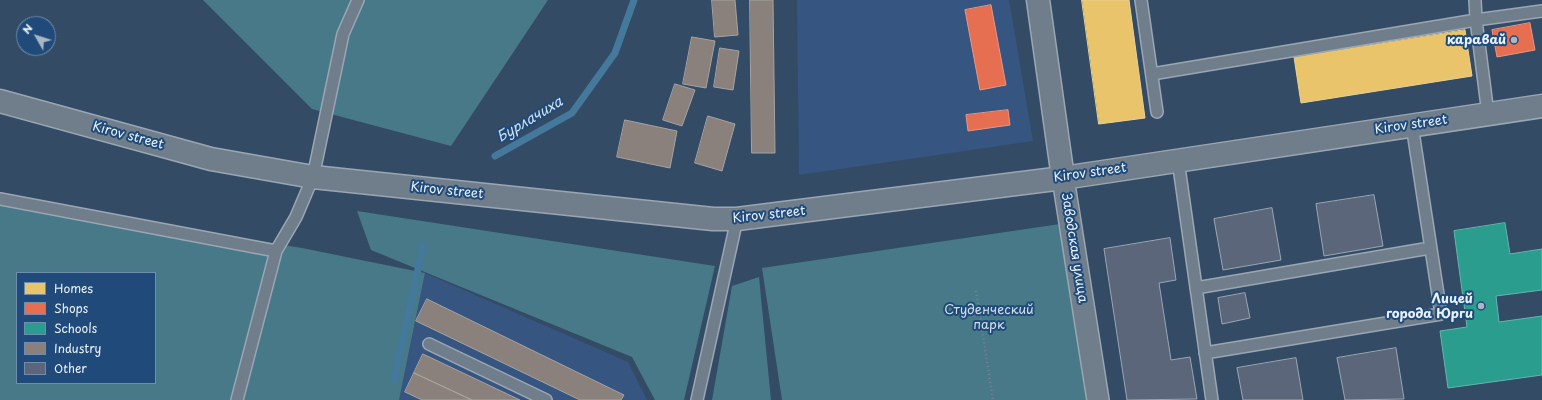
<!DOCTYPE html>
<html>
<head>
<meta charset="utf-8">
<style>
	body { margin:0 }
	#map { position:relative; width:1542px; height:400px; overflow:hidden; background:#344b65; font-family:"Playpen Sans",sans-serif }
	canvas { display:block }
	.legend { position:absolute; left:16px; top:272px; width:140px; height:112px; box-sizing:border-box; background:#1f4a7a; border:1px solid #6f8dac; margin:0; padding:5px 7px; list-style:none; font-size:12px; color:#e8f1f8 }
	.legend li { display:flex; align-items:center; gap:8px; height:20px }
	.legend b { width:20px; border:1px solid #6f8dac }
	.north { position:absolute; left:16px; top:16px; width:40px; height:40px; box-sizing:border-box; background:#1f4a7a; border:1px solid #6f8dac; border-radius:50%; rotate:309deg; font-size:11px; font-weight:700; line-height:16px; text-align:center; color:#e8f1f8 }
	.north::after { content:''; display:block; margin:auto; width:14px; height:18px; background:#a9b7c5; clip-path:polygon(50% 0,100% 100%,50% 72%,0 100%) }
</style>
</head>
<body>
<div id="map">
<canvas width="1542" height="400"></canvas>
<ul class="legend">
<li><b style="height:11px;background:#e9c46a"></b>Homes</li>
<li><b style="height:11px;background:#e76f51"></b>Shops</li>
<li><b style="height:11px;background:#2a9d8f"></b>Schools</li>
<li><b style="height:11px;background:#8a817c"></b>Industry</li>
<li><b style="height:11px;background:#5b667a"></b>Other</li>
</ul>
<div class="north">N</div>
</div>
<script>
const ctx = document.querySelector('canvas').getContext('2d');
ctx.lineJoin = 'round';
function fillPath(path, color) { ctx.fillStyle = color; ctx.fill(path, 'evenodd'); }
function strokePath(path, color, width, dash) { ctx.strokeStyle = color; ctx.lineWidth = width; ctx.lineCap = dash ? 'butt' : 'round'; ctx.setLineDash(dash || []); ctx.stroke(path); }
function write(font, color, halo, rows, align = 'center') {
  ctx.font = font + ' "Playpen Sans",sans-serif'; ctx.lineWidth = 4; ctx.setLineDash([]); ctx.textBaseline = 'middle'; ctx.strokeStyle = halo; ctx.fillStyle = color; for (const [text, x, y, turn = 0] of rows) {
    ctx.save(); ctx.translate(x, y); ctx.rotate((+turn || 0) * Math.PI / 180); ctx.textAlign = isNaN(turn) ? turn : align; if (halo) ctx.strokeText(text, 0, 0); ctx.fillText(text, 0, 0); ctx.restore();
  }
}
fillPath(new Path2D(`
	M 797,0 L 1009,0 L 1033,141 L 799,175 Z
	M 425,273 L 628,362 L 647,400 L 399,400 Z`), '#365580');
fillPath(new Path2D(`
	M 203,0 L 548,0 L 451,146 L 312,109 Z
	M 0,200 L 302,248 L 425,273 L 399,400 L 0,400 ZM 17,273 L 155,273 L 155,383 L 17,383 Z
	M 357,211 L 715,266 L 684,400 L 655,400 L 632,357 L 371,250 Z
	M 1060,224 L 1086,400 L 782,400 L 762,268 Z
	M 759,277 L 771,400 L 712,400 L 732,286 Z`), '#477988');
const homes = new Path2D(`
	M 1082,0 L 1129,0 L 1145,118 L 1099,124 Z
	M 1465,30 L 1472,76 L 1301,103 L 1294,57 Z`);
fillPath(homes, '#e9c46a');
strokePath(homes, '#e9d295', 1);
const shops = new Path2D(`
	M 991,5 L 1006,85 L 980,90 L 965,10 Z
	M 1530,23 L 1535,50 L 1497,57 L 1492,30 Z
	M 1008,110 L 1010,125 L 968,131 L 966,115 Z`);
fillPath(shops, '#e76f51');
strokePath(shops, '#e79683', 1);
const schools = new Path2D(`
	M 1505,223 L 1510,254 L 1542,249 L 1542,290 L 1496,296 L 1499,322 L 1542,316 L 1542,375 L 1448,388 L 1440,331 L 1467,327 L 1454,231 Z`);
fillPath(schools, '#2a9d8f');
strokePath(schools, '#63b6ae', 1);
const industry = new Path2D(`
	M 712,0 L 735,0 L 738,35 L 715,37 Z
	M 750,0 L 773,0 L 775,153 L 752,153 Z
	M 692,37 L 715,41 L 706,88 L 683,84 Z
	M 720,48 L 739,51 L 733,90 L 714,87 Z
	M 675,84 L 695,90 L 682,126 L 663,120 Z
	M 708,116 L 735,124 L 722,171 L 695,163 Z
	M 625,120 L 677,131 L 670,168 L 617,157 Z
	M 427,299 L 624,395 L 621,400 L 580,400 L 416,321 Z
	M 423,354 L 520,400 L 472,400 L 414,373 Z
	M 414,373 L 472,400 L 422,400 L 405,392 Z`);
fillPath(industry, '#8a817c');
strokePath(industry, '#a6a3a1', 1);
strokePath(new Path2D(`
	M 495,156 L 572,113 L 615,53 L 634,0
	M 394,381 L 423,246`), '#44799c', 7);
const building = new Path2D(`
	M 1374,195 L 1383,246 L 1324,256 L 1316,204 Z
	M 1272,208 L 1281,260 L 1223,270 L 1214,219 Z
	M 1170,238 L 1176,280 L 1159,283 L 1171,360 L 1190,357 L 1197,399 L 1127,400 L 1104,249 Z
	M 1245,293 L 1250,318 L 1222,324 L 1218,298 Z
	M 1396,348 L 1404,399 L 1345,400 L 1337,358 Z
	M 1296,358 L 1303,400 L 1243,400 L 1237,368 Z`);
fillPath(building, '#5b667a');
strokePath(building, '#9aa6b3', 1);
const service = new Path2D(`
	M 1141,0 L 1157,112
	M 1152,74 L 1476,20 L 1475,0
	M 1488,114 L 1476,20 L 1542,11
	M 1178,160 L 1212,400
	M 0,199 L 276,251
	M 1196,288 L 1430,248
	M 429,344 L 546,400
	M 1205,353 L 1441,314 L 1412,125
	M 237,400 L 276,251 L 296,217 L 313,177 L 343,34 L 358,0
	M 697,400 L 737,219`);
const minor = new Path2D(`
	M 1063,178 L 1098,400`);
const tertiary = new Path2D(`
	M 1038,0 L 1063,178
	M 0,101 L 211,159 L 313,177 L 713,219 L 737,219 L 1063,178 L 1542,106`);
strokePath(service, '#9aa6b3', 14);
strokePath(minor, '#9aa6b3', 24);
strokePath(tertiary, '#9aa6b3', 25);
strokePath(new Path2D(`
	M 976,291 L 993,400`), '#778390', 2.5, [1, 3]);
strokePath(service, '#707e8c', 11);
strokePath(minor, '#707e8c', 21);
strokePath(tertiary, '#707e8c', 22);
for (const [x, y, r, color] of [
	[1514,40,4,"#a9b7c5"],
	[1481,306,4,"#a9b7c5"]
]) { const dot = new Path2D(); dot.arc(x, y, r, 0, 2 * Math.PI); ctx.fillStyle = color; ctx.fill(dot); strokePath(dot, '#1f4a7a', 1.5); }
write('bold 13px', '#e8f1f8', '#1f4a7a', [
	["каравай",1506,40],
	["Лицей",1473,299],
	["города Юрги",1473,314]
], 'right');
write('13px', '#e8f1f8', '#1f4a7a', [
	["Kirov street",1411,125,-8],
	["Kirov street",128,136,15],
	["Kirov street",1090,173,-8],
	["Kirov street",447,191,6],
	["Kirov street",769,215,-6],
	["Заводская улица",1074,248,81]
]);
write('13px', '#d0e0e8', '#1f4a7a', [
	["Студенческий",989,310],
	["парк",989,325]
]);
write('italic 14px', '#d0e0eb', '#1f4a7a', [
	["Бурлачиха",530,120,-31]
]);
</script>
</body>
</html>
